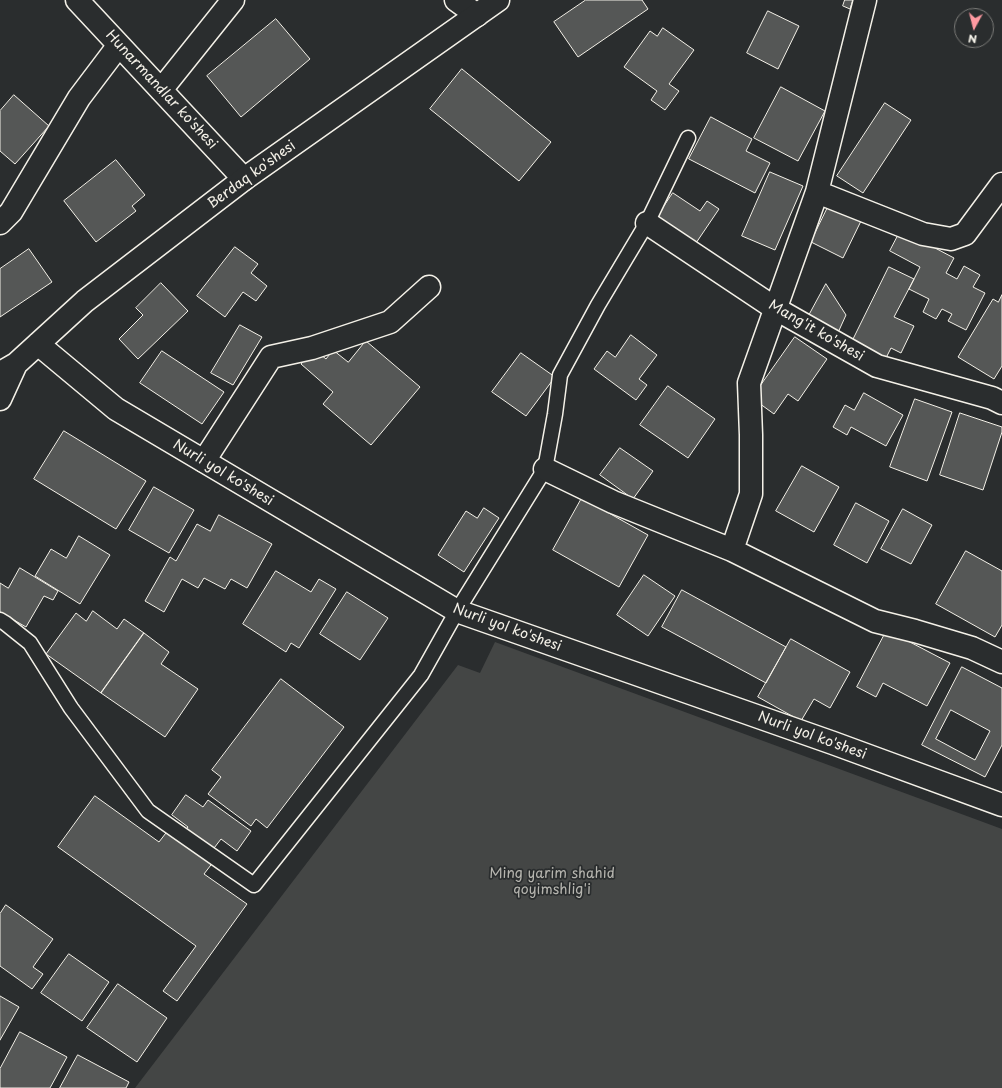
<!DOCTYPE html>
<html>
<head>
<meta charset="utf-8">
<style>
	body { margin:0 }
	#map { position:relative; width:1002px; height:1088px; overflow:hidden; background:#2a2d2e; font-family:"Playpen Sans",sans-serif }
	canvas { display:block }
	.north { position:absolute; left:954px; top:8px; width:40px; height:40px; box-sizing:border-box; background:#2a2d2e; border:1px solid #7b7b78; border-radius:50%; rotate:187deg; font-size:11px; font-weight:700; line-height:16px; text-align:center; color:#f4f1e8 }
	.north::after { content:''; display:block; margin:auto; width:14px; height:18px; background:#ff9aa2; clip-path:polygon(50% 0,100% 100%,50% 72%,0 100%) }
</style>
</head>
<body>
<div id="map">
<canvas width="1002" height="1088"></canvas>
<div class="north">N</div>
</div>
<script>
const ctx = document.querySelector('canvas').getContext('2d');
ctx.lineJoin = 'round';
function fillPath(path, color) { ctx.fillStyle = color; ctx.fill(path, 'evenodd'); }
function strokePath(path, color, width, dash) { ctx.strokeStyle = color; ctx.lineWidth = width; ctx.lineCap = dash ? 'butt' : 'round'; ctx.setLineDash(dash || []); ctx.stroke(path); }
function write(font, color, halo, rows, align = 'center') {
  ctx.font = font + ' "Playpen Sans",sans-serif'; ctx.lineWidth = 3.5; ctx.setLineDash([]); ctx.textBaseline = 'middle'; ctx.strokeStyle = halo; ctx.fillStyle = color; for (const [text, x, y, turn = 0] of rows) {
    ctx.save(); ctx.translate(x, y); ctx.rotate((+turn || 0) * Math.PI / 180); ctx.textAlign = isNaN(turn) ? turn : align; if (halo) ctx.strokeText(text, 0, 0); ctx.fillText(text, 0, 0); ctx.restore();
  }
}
fillPath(new Path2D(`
	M 495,642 L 1002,829 L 1002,1088 L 135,1088 L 458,665 L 480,673 Z`), '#444645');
const building = new Path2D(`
	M 586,0 L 642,0 L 648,9 L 578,57 L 554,22 Z
	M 845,0 L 853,0 L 850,9 L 843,6 Z
	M 768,11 L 799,26 L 778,69 L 747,53 Z
	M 276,19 L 310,59 L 241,117 L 207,76 Z
	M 663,28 L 694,50 L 669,84 L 679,91 L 665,110 L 651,100 L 657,91 L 624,67 L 650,31 L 657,36 Z
	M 462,69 L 551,142 L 519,181 L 430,109 Z
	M 781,87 L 825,111 L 798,161 L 754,138 Z
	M 14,95 L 49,126 L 15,164 L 0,151 L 0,111 Z
	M 885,103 L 911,120 L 863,193 L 837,176 Z
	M 711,117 L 752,139 L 746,151 L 770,163 L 755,193 L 689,159 Z
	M 116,160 L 145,195 L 132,206 L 136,211 L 96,242 L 64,201 Z
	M 770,172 L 803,186 L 775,250 L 742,236 Z
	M 673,193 L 700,211 L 707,201 L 719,209 L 696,243 L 657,217 Z
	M 829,205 L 861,221 L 843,258 L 811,242 Z
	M 901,230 L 954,258 L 946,273 L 957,279 L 964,266 L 980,275 L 973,287 L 985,293 L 966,330 L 948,321 L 952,314 L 942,309 L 936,319 L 923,312 L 929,299 L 909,289 L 920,267 L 890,251 Z
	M 235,247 L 258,264 L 251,273 L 267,286 L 256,301 L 243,292 L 225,317 L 197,296 Z
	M 29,249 L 52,282 L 0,317 L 0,269 Z
	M 889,267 L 914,279 L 894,317 L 914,326 L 901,353 L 891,348 L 886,358 L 852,342 Z
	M 161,283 L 188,311 L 138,359 L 119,339 L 143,315 L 136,308 Z
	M 826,284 L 846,315 L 836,337 L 806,321 Z
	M 1002,295 L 1002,366 L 994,379 L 958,357 L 993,299 L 998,302 Z
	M 240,325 L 262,337 L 233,385 L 211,373 Z
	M 631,335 L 657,355 L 639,379 L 647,385 L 636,400 L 594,369 L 607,351 L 615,357 Z
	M 795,337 L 827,359 L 798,401 L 788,394 L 774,414 L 752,398 Z
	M 366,341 L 420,387 L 371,445 L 323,404 L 333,392 L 301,364 L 314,349 L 326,359 L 333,350 L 348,362 Z
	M 162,351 L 224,392 L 202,424 L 140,383 Z
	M 521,353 L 555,377 L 526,416 L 492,392 Z
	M 668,386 L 715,419 L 688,458 L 640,425 Z
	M 864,393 L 903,415 L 886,446 L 851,427 L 847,435 L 833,427 L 845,405 L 854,410 Z
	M 915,399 L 952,412 L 927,481 L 890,467 Z
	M 960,413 L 1002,427 L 1002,432 L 983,490 L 940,475 Z
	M 64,431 L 146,481 L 116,529 L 34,479 Z
	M 620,448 L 653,471 L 633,499 L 600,475 Z
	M 802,466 L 839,487 L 814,532 L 776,511 Z
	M 154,487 L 194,510 L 169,553 L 129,530 Z
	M 582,498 L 648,535 L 619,587 L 553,550 Z
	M 856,503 L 889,521 L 867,563 L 834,545 Z
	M 484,508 L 499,518 L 464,572 L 438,555 L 466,511 L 477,518 Z
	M 903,509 L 932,525 L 911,564 L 881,549 Z
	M 219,515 L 272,544 L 247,588 L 231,579 L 225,589 L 204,578 L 198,588 L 182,579 L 164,612 L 145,601 L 170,557 L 176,561 L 197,524 L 210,531 Z
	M 79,536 L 110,555 L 80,604 L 35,576 L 51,549 L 66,558 Z
	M 966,551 L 1002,571 L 1002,625 L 995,637 L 936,604 Z
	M 20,568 L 58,591 L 53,600 L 44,596 L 26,627 L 0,612 L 0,583 L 8,588 Z
	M 276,571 L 311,592 L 319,579 L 336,589 L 299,648 L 291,643 L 286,652 L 243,624 Z
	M 644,575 L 675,596 L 648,636 L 617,615 Z
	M 682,590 L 786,647 L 766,683 L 662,627 Z
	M 347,592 L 388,618 L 360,660 L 320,634 Z
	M 93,611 L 117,629 L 124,619 L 144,633 L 101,693 L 46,654 L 76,613 L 86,621 Z
	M 887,630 L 950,663 L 927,706 L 883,683 L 876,697 L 857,687 Z
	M 144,633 L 169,652 L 161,664 L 198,689 L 165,737 L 101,693 Z
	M 791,639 L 850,672 L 830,708 L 814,699 L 801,721 L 758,697 Z
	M 962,667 L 1002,688 L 1002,745 L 985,777 L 922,745 ZM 951,710 L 990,731 L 975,760 L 936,739 Z
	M 281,679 L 344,727 L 267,828 L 256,819 L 251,826 L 208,794 L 221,777 L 212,770 Z
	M 186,795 L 203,807 L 208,800 L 251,831 L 237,851 L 221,839 L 211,852 L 184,832 L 188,827 L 172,815 Z
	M 95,796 L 159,842 L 169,829 L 214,861 L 204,874 L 247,904 L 177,1001 L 163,991 L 196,946 L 58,847 Z
	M 6,905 L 53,939 L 33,967 L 43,974 L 32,989 L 0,966 L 0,914 Z
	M 69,954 L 109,982 L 82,1021 L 41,993 Z
	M 118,984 L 167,1018 L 137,1062 L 87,1028 Z
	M 0,996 L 19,1007 L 0,1040 Z
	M 20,1032 L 67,1057 L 50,1088 L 0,1088 L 0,1069 Z
	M 78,1055 L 129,1082 L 126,1088 L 60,1088 Z`);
fillPath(building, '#555756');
strokePath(building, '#f4f1e8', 1);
const lane = new Path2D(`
	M 0,620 L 5,623 L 30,643 L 71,708 L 148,811 L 254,885 L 421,675 L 457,611 L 545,469 L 555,414 L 560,375 L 598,305 L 647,223 L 688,138`);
const street = new Path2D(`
	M 77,0 L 244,179
	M 456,0 L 477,15
	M 161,90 L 233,0
	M 817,192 L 923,234 L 951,239 L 965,234 L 1002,184
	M 0,223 L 11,212 L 79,98 L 119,45
	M 647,223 L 776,309 L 877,366 L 992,398 L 1002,403
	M 204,461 L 271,357 L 312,348 L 390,322 L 429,287
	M 545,469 L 613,502 L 732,550 L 875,621 L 915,631 L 972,648 L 1002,662
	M 732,550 L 751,494 L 751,435 L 749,383 L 817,192 L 865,0`);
const secondary = new Path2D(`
	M 38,344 L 116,409 L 457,611 L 833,743 L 1002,805
	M 0,373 L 16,364 L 85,301 L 244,179 L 498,0
	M 0,399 L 16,364`);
strokePath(lane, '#f4f1e8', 17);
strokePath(street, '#f4f1e8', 25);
strokePath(secondary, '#f4f1e8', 25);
strokePath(lane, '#2a2d2e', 14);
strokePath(street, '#2a2d2e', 22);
strokePath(secondary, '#2a2d2e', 22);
write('14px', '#f4f1e8', '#2a2d2e', [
	["Hunarmandlar ko'shesi",161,90,47],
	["Berdaq ko'shesi",252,175,-36],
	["Mang'it ko'shesi",816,331,30],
	["Nurli yol ko'shesi",223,473,31],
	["Nurli yol ko'shesi",507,628,20],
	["Nurli yol ko'shesi",812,736,20]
]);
write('14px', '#b6b5af', '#2a2d2e', [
	["Ming yarim shahid",552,874],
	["qoyimshlig'i",552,890]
]);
</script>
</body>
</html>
